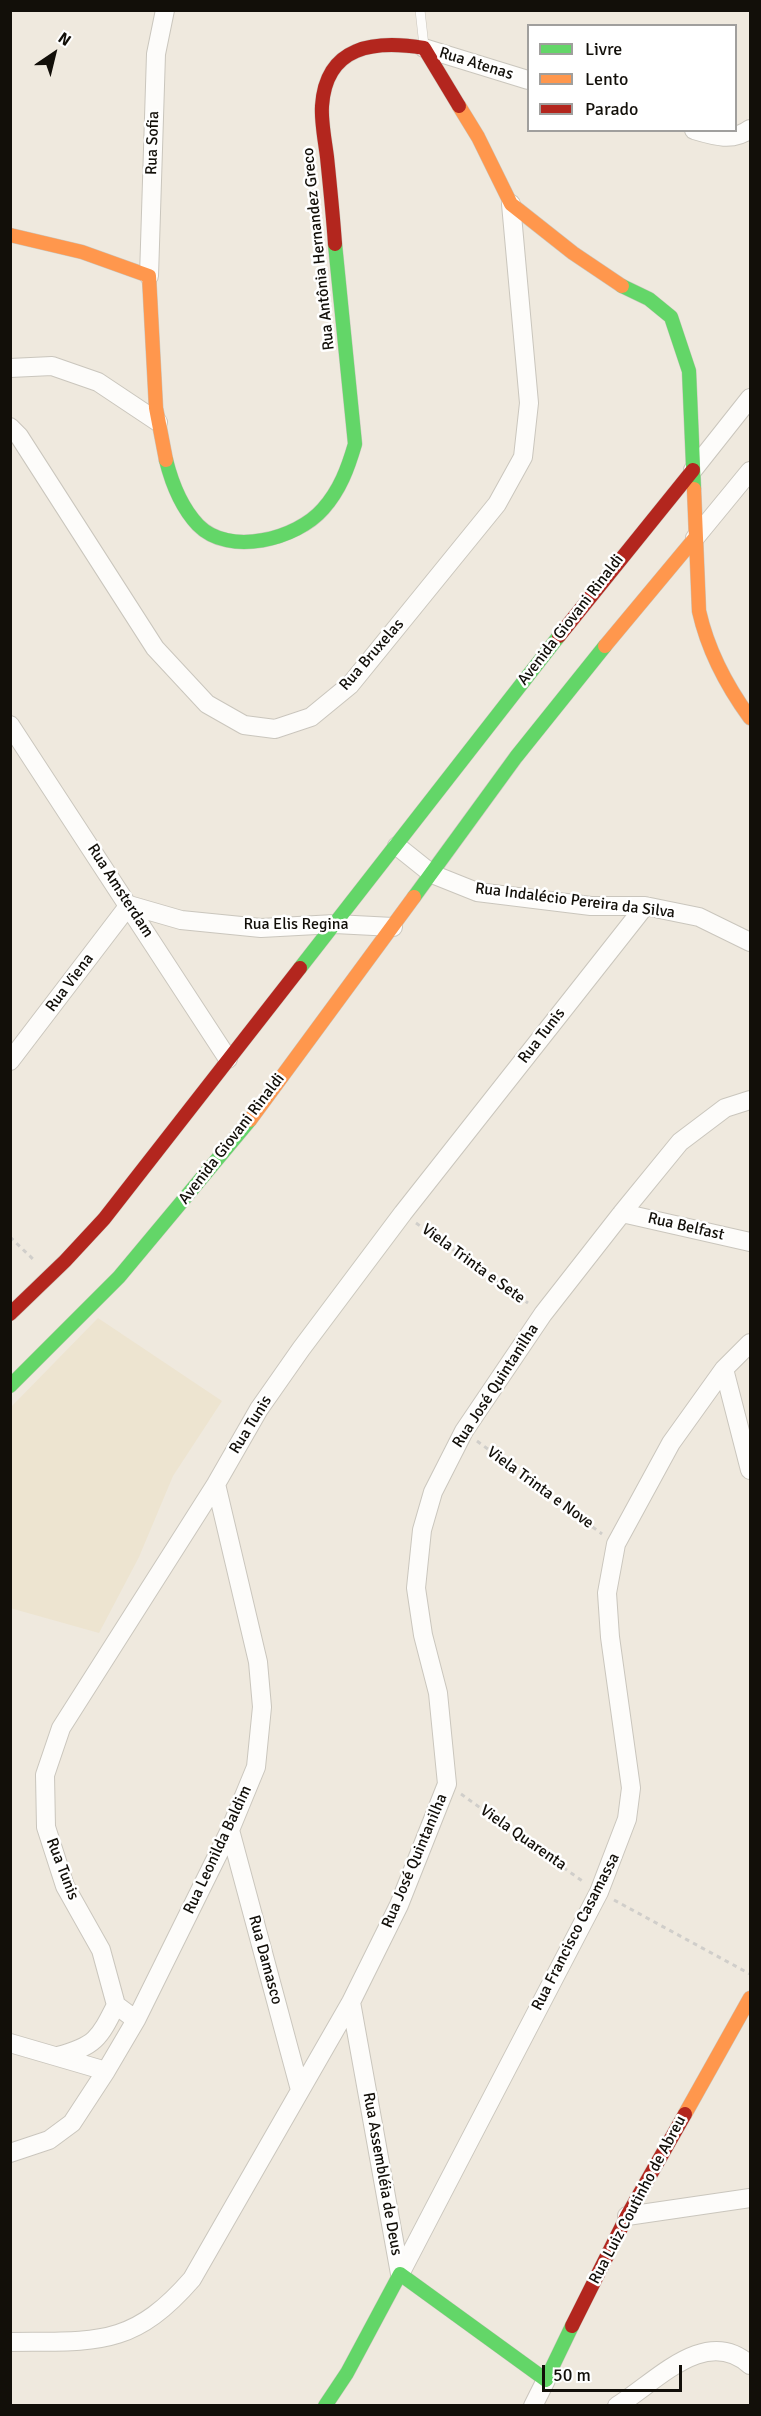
<!DOCTYPE html>
<html>
<head>
<meta charset="utf-8">
<style>
	body { margin:0 }
	#map { position:relative; width:761px; height:2416px; overflow:hidden; background:#efe9de; font-family:Signika,sans-serif }
	canvas { display:block }
	.frame { position:absolute; inset:0; border:12px solid #120f09; pointer-events:none }
	.legend { position:absolute; left:527px; top:24px; width:210px; height:108px; box-sizing:border-box; background:#fff; border:2px solid #a09f9d; margin:0; padding:8px 10px; list-style:none; font-size:18px; color:#120f09 }
	.legend li { display:flex; align-items:center; gap:12px; height:30px }
	.legend b { width:30px; border:2px solid #a09f9d }
	.north { position:absolute; left:24px; top:24px; width:60px; height:60px; -webkit-text-stroke:4px #fff; paint-order:stroke; rotate:35deg; font-size:16px; font-weight:700; line-height:24px; text-align:center; color:#120f09 }
	.north::after { content:''; display:block; margin:auto; width:21px; height:27px; background:#120f09; clip-path:polygon(50% 0,100% 100%,50% 72%,0 100%) }
	.scale { position:absolute; left:542px; top:2365px; width:140px; height:27px; box-sizing:border-box; border:3px solid #120f09; border-top:0; padding-left:8px; font-size:18px; line-height:21px; white-space:nowrap; color:#120f09; -webkit-text-stroke:4px #fff; paint-order:stroke }
</style>
</head>
<body>
<div id="map">
<canvas width="761" height="2416"></canvas>
<div class="frame"></div>
<ul class="legend">
<li><b style="height:8px;background:#63d668"></b>Livre</li>
<li><b style="height:8px;background:#ff974d"></b>Lento</li>
<li><b style="height:8px;background:#b3261e"></b>Parado</li>
</ul>
<div class="north">N</div>
<div class="scale">50 m</div>
</div>
<script>
const ctx = document.querySelector('canvas').getContext('2d');
ctx.lineJoin = 'round';
function fillPath(path, color) { ctx.fillStyle = color; ctx.fill(path, 'evenodd'); }
function strokePath(path, color, width, dash) { ctx.strokeStyle = color; ctx.lineWidth = width; ctx.lineCap = dash ? 'butt' : 'round'; ctx.setLineDash(dash || []); ctx.stroke(path); }
function write(font, color, halo, rows, align = 'center') {
  ctx.font = font + ' Signika,sans-serif'; ctx.lineWidth = 5; ctx.setLineDash([]); ctx.textBaseline = 'middle'; ctx.strokeStyle = halo; ctx.fillStyle = color; for (const [text, x, y, turn = 0] of rows) {
    ctx.save(); ctx.translate(x, y); ctx.rotate((+turn || 0) * Math.PI / 180); ctx.textAlign = isNaN(turn) ? turn : align; if (halo) ctx.strokeText(text, 0, 0); ctx.fillText(text, 0, 0); ctx.restore();
  }
}
fillPath(new Path2D(`
	M 98,1318 L 222,1401 L 173,1476 L 139,1557 L 99,1633 L 10,1608 L 11,1407 Z`), '#ede4d0');
const lane = new Path2D(`
	M 420,10 L 424,46`);
const street = new Path2D(`
	M 424,48 L 528,80
	M 694,130 C 714,136 733,142 750,129
	M 149,276 L 156,54 L 165,10
	M 10,368 L 52,366 L 98,382 L 158,422
	M 10,427 L 19,436 L 155,648 L 207,704 L 244,725 L 275,729 L 311,717 L 350,685 L 497,504 L 523,457 L 529,403 L 511,204
	M 693,470 L 750,398
	M 695,538 L 750,471
	M 10,725 L 228,1059
	M 397,846 L 432,874 L 477,892 L 591,906 L 645,906 L 699,917 L 750,942
	M 129,905 L 181,920 L 261,928 L 335,924 L 393,927
	M 10,1061 L 129,905
	M 622,1213 L 750,1242
	M 724,1369 L 750,1470
	M 230,1830 L 300,2090
	M 351,2002 L 400,2274
	M 136,2020 L 116,2005 L 101,1950 L 65,1886 L 46,1827 L 45,1775 L 61,1728 L 216,1484 L 259,1409 L 301,1349 L 403,1213 L 645,906
	M 10,2043 L 106,2071
	M 58,2056 C 95,2046 99,2039 116,2005
	M 10,2153 L 49,2140 L 72,2123 L 106,2071 L 136,2020 L 230,1830 L 256,1767 L 262,1707 L 258,1662 L 216,1484
	M 627,2216 L 750,2198
	M 400,2274 L 599,1892 L 627,1819 L 631,1788 L 610,1637 L 607,1593 L 616,1544 L 671,1443 L 724,1369 L 750,1343
	M 10,2342 C 96,2341 132,2348 192,2279 L 351,2002 L 399,1905 L 447,1784 L 438,1693 L 423,1635 L 416,1588 L 422,1530 L 433,1492 L 464,1431 L 543,1314 L 622,1213 L 680,1142 L 725,1108 L 750,1100
	M 533,2406 L 546,2380
	M 617,2406 C 657,2381 706,2325 750,2365`);
const fast = new Path2D(`
	M 622,286 L 649,299 L 671,317 L 689,371 L 694,489
	M 166,460 C 172,484 181,507 198,525 C 229,557 297,539 323,509 C 340,490 348,468 355,444 L 335,244
	M 414,897 L 516,757 L 605,646
	M 300,968 L 559,636
	M 10,1386 L 119,1277 L 250,1120
	M 325,2406 L 347,2373 L 400,2274 L 546,2380 L 572,2326`);
const slow = new Path2D(`
	M 459,106 L 478,137 L 511,204 L 573,253 L 622,286
	M 10,235 L 82,252 L 149,276 L 156,408 L 166,460
	M 694,489 L 699,611 C 708,651 726,685 750,718
	M 605,646 L 695,538
	M 250,1120 L 414,897
	M 685,2114 L 750,1998`);
const jam = new Path2D(`
	M 335,244 C 333,215 330,186 327,157 C 325,141 321,122 322,106 C 326,45 375,40 424,48 L 459,106
	M 559,636 L 693,470
	M 10,1314 L 65,1261 L 104,1219 L 300,968
	M 572,2326 L 627,2216 L 685,2114`);
strokePath(lane, '#cac6bd', 10);
strokePath(street, '#cac6bd', 20);
strokePath(fast, '#cac6bd', 15);
strokePath(slow, '#cac6bd', 15);
strokePath(jam, '#cac6bd', 15);
strokePath(new Path2D(`
	M 416,1223 L 528,1303
	M 10,1237 L 35,1261
	M 477,1441 L 602,1534
	M 461,1794 L 585,1883
	M 614,1900 L 750,1974`), '#d0ceca', 3, [4.5, 4.5]);
strokePath(lane, '#fdfcfa', 9);
strokePath(street, '#fdfcfa', 18);
strokePath(fast, '#63d668', 14);
strokePath(slow, '#ff974d', 14);
strokePath(jam, '#b3261e', 14);
write('16px', '#120f09', '#fff', [
	["Rua Atenas",476,64,17],
	["Rua Sofia",153,143,-88],
	["Rua Antônia Hernandez Greco",319,249,-96],
	["Avenida Giovani Rinaldi",571,620,-52],
	["Rua Bruxelas",372,655,-49],
	["Rua Amsterdam",120,891,57],
	["Rua Indalécio Pereira da Silva",575,901,7],
	["Rua Elis Regina",296,925],
	["Rua Viena",70,983,-53],
	["Rua Tunis",542,1036,-52],
	["Avenida Giovani Rinaldi",232,1139,-52],
	["Rua Belfast",686,1227,13],
	["Viela Trinta e Sete",473,1264,36],
	["Rua José Quintanilha",496,1386,-57],
	["Rua Tunis",251,1425,-58],
	["Viela Trinta e Nove",540,1488,36],
	["Viela Quarenta",523,1838,35],
	["Rua Leonilda Baldim",218,1850,-65],
	["Rua José Quintanilha",415,1861,-67],
	["Rua Tunis",62,1869,69],
	["Rua Francisco Casamassa",576,1932,-63],
	["Rua Damasco",265,1960,75],
	["Rua Assembléia de Deus",382,2174,80],
	["Rua Luiz Coutinho de Abreu",638,2200,-62]
]);
</script>
</body>
</html>
